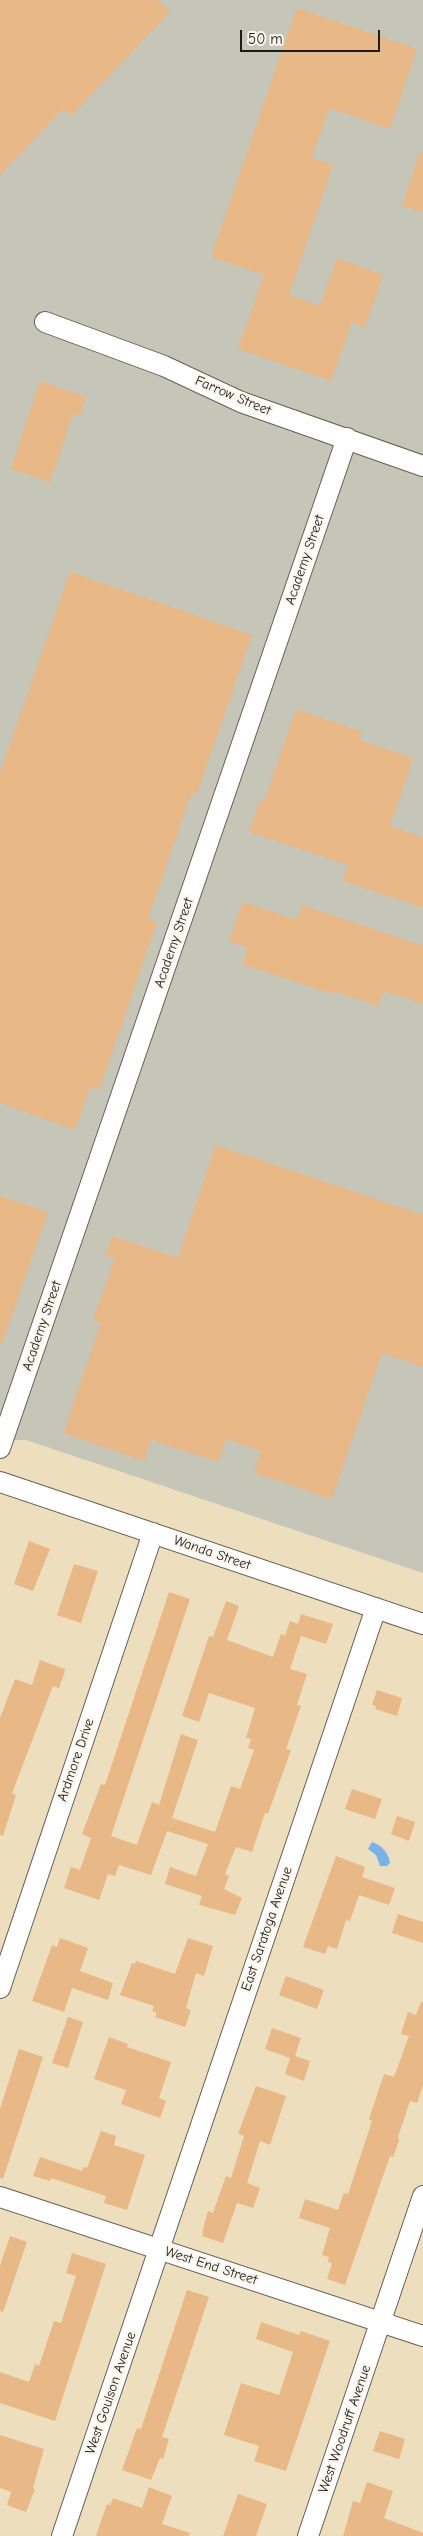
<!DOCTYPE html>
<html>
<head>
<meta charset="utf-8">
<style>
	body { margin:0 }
	#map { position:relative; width:423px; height:2536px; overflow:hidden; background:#eddfbd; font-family:"Comic Neue",sans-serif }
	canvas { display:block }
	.scale { position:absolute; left:240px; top:30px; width:140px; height:22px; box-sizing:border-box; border:2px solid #1c1c1c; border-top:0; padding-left:6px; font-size:15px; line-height:18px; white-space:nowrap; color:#1c1c1c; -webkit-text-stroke:4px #fbf7ec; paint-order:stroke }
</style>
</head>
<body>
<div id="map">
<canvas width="423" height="2536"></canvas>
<div class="scale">50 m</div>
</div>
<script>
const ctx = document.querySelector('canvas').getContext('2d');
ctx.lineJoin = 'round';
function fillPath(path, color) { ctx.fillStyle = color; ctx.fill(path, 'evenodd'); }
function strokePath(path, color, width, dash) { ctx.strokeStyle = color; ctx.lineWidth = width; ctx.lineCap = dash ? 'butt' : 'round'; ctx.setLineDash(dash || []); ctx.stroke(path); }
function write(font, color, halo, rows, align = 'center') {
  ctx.font = font + ' "Comic Neue",sans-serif'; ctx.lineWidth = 5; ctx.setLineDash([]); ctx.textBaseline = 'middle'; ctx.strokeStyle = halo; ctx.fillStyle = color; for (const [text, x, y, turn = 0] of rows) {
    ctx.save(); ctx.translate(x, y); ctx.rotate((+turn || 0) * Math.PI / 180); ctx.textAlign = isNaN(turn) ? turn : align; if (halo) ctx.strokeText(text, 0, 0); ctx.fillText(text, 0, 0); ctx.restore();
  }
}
fillPath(new Path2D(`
	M 0,0 L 423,0 L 423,1573 L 26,1440 L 0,1440 Z`), '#c5c5b8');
fillPath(new Path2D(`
	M 372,1842 C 382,1845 389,1854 390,1863 L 387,1866 L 380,1866 L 376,1855 L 368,1849 Z`), '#78b2e9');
fillPath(new Path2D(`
	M 0,0 L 158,0 L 170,12 L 71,116 L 63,109 L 0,175 Z
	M 297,8 L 417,49 L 390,129 L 329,108 L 312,158 L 333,165 L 289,295 L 320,306 L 337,258 L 383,275 L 365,327 L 352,322 L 331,381 L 238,349 L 264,275 L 211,257 Z
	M 420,152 L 423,152 L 423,212 L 402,206 Z
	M 40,381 L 86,397 L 80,416 L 73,414 L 50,482 L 11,469 Z
	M 70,572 L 252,635 L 196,796 L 191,794 L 148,919 L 157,922 L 99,1090 L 90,1087 L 75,1130 L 0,1103 L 0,773 Z
	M 296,709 L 362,732 L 359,740 L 413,758 L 390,826 L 423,837 L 423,908 L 343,881 L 348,865 L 249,832 L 260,801 L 264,802 Z
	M 243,902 L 297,920 L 302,905 L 423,946 L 423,1004 L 384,991 L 378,1006 L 333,991 L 332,994 L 242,964 L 248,948 L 229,941 Z
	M 216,1145 L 423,1215 L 423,1367 L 382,1353 L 332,1499 L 254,1473 L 261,1451 L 226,1439 L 218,1462 L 151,1440 L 144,1461 L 63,1433 L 101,1323 L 93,1320 L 115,1258 L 106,1255 L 112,1236 L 178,1258 Z
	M 0,1196 L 48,1212 L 2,1344 L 0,1344 Z
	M 29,1541 L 50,1549 L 33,1591 L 14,1584 Z
	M 74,1564 L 98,1571 L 81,1623 L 57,1615 Z
	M 169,1592 L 190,1599 L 111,1836 L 137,1845 L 152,1802 L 159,1805 L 181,1734 L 198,1740 L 172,1818 L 215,1832 L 231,1786 L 240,1789 L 254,1750 L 248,1748 L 251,1739 L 246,1738 L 255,1708 L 209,1693 L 199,1722 L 182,1716 L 209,1636 L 213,1637 L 226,1601 L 239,1606 L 227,1640 L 273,1657 L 281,1634 L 285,1636 L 290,1621 L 298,1624 L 301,1614 L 333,1624 L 326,1644 L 301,1636 L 290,1669 L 307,1674 L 297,1705 L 301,1706 L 286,1749 L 291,1750 L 268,1814 L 265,1813 L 252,1852 L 236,1847 L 225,1874 L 229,1876 L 224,1889 L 242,1898 L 235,1915 L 199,1905 L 202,1896 L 165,1884 L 170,1867 L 196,1876 L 208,1844 L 167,1831 L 151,1875 L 119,1865 L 115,1876 L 108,1874 L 99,1900 L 64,1888 L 71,1867 L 80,1870 L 91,1838 L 82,1834 L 101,1784 L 105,1785 Z
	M 40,1660 L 65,1669 L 64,1674 L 59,1688 L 53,1686 L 12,1793 L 16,1795 L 3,1836 L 0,1835 L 0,1718 L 15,1679 L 32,1685 Z
	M 377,1690 L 402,1698 L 397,1716 L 375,1709 L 376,1706 L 372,1705 Z
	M 352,1789 L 382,1799 L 375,1819 L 345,1809 Z
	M 397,1816 L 415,1822 L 409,1841 L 391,1834 Z
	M 336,1856 L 365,1867 L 362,1877 L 395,1888 L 389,1905 L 359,1895 L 350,1921 L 346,1920 L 337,1949 L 328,1946 L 325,1954 L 303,1947 Z
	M 398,1914 L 423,1922 L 423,1943 L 392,1933 Z
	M 60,1938 L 88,1948 L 80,1971 L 113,1983 L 108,2000 L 72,1988 L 64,2012 L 32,2001 L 52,1945 L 57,1947 Z
	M 188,1938 L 213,1946 L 204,1976 L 196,1973 L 186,2008 L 191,2010 L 185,2027 L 155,2017 L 157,2013 L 152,2011 L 154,2006 L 120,1995 L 132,1963 L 135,1964 L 136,1961 L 175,1974 Z
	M 286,1976 L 324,1990 L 317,2009 L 279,1995 Z
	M 421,2002 L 423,2002 L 423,2085 L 417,2103 L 410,2101 L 398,2137 L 399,2141 L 393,2157 L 390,2156 L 345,2285 L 327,2279 L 332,2263 L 328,2262 L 329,2257 L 322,2255 L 330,2228 L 299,2218 L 305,2199 L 338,2210 L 344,2193 L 348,2194 L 372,2121 L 369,2119 L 384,2074 L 394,2077 L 409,2036 L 401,2034 L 408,2012 L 416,2015 Z
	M 68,2017 L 83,2022 L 68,2068 L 52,2063 Z
	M 272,2028 L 301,2038 L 295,2056 L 310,2061 L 304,2081 L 285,2074 L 290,2058 L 265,2049 Z
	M 109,2037 L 128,2044 L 127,2047 L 171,2062 L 159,2098 L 166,2101 L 160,2118 L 121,2104 L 126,2090 L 94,2079 Z
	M 19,2049 L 43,2057 L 3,2179 L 0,2178 L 0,2109 Z
	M 256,2086 L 286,2096 L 270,2145 L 260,2141 L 247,2183 L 260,2188 L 253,2208 L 237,2203 L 223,2243 L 202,2236 L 203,2229 L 208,2211 L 213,2213 L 226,2176 L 231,2178 L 244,2136 L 238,2134 Z
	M 101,2131 L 116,2136 L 114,2145 L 145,2155 L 127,2210 L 104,2203 L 106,2196 L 51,2178 L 50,2181 L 33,2176 L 40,2157 L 82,2171 L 83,2167 L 87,2168 Z
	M 10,2236 L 27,2242 L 3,2312 L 0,2311 L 0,2266 Z
	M 72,2253 L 106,2264 L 55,2421 L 0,2403 L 0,2372 L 29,2382 L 35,2364 L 39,2366 L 54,2321 L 61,2323 L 76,2276 L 66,2273 Z
	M 187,2290 L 209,2297 L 162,2437 L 169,2439 L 163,2459 L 160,2458 L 151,2480 L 122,2470 L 137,2428 L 141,2429 Z
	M 261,2322 L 299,2335 L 301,2331 L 330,2341 L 286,2471 L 254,2461 L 259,2446 L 224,2435 L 241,2383 L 279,2395 L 293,2352 L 256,2339 Z
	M 380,2431 L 405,2439 L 399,2459 L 373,2451 Z
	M 0,2435 L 44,2449 L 33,2488 L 35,2489 L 26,2512 L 7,2505 L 11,2492 L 0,2488 Z
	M 367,2482 L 393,2491 L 384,2518 L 423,2533 L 423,2536 L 343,2536 L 353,2501 L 360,2503 Z
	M 149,2487 L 172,2496 L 162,2524 L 190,2533 L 189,2536 L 96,2536 L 107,2504 L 110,2506 L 113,2498 L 142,2508 Z
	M 238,2494 L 267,2504 L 256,2536 L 223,2536 Z`), '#e8b886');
const street = new Path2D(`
	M 45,322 L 164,366 L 241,402 L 423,466
	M 0,1448 L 347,438
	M 0,1482 L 423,1624
	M 0,1988 L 153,1533
	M 0,2197 L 423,2336
	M 62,2536 L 376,1608
	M 308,2536 L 423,2196`);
strokePath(street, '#656054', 22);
strokePath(street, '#fff', 20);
write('14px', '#1c1c1c', '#fbf7ec', [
	["Farrow Street",233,396,23],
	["Academy Street",305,560,-71],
	["Academy Street",174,943,-71],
	["Academy Street",42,1326,-71],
	["Wanda Street",212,1553,19],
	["Ardmore Drive",76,1760,-71],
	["East Saratoga Avenue",267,1929,-71],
	["West End Street",211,2266,18],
	["West Goulson Avenue",111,2393,-71],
	["West Woodruff Avenue",345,2429,-71]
]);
</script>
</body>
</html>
